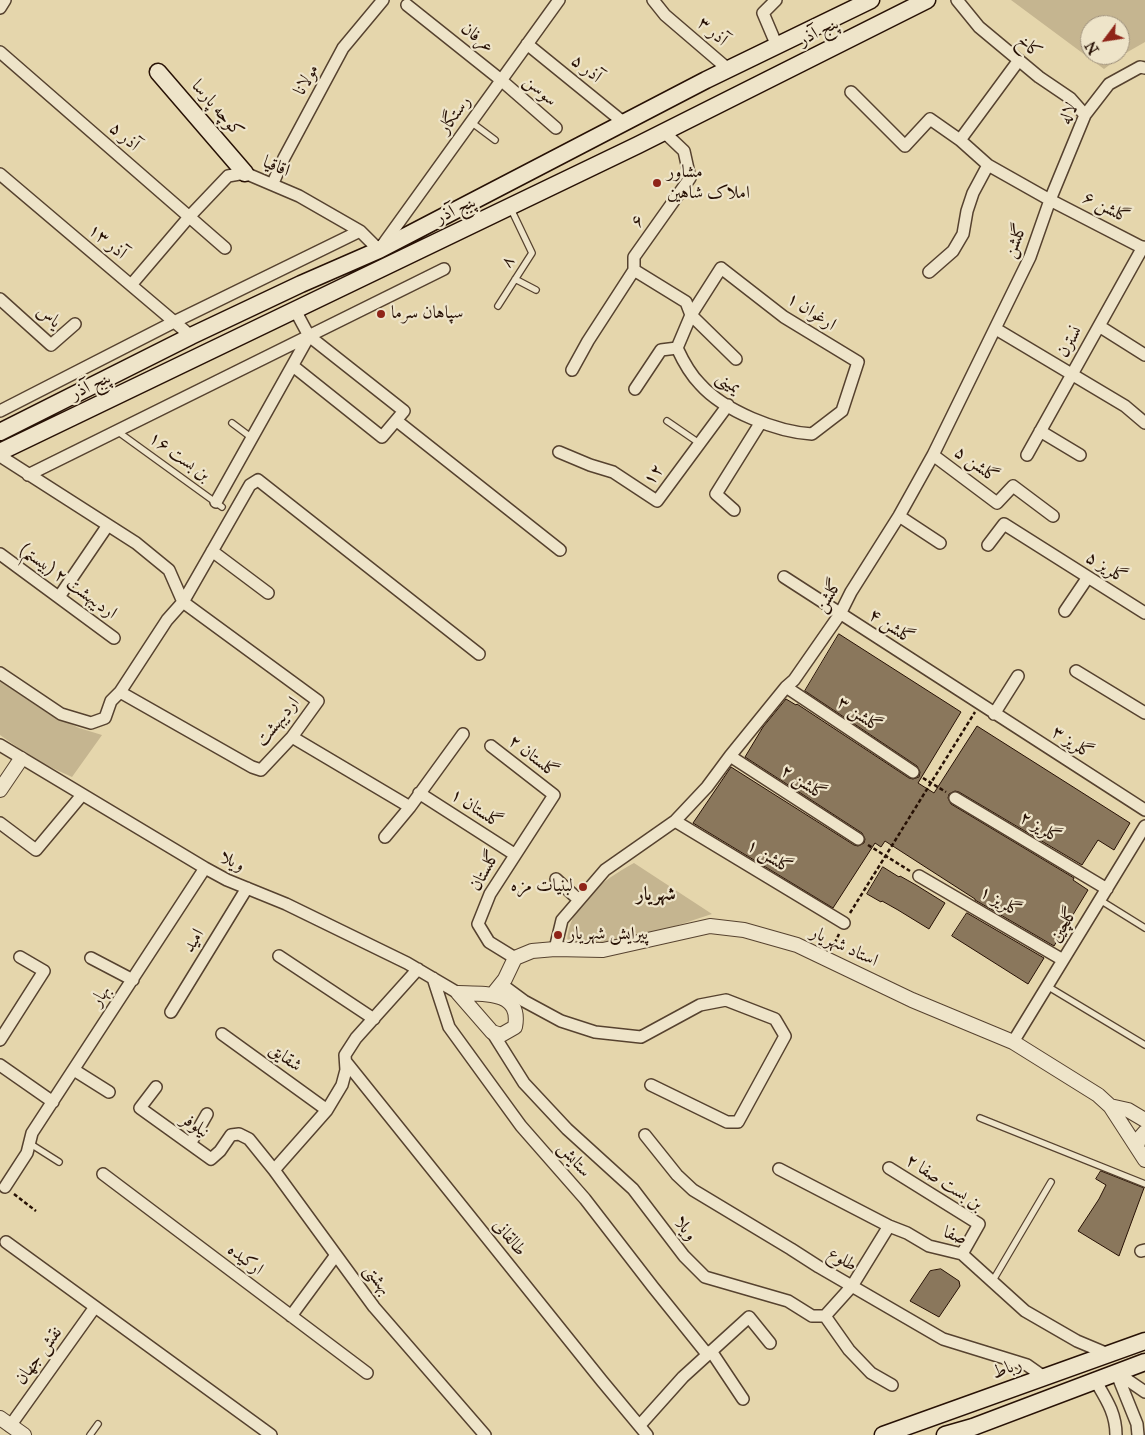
<!DOCTYPE html>
<html>
<head>
<meta charset="utf-8">
<style>
	body { margin:0 }
	#map { position:relative; width:1145px; height:1435px; overflow:hidden; background:#e5d6ac; font-family:"IM FELL Great Primer",serif }
	canvas { display:block }
	.north { position:absolute; left:1080px; top:15px; width:50px; height:50px; box-sizing:border-box; background:#eee4c9; border:1px solid #9e907b; border-radius:50%; rotate:239deg; font-size:14px; font-weight:700; line-height:20px; text-align:center; color:#271105 }
	.north::after { content:''; display:block; margin:auto; width:18px; height:22px; background:#8f2418; clip-path:polygon(50% 0,100% 100%,50% 72%,0 100%) }
</style>
</head>
<body>
<div id="map">
<canvas width="1145" height="1435"></canvas>
<div class="north">N</div>
</div>
<script>
const ctx = document.querySelector('canvas').getContext('2d');
ctx.lineJoin = 'round';
function fillPath(path, color) { ctx.fillStyle = color; ctx.fill(path, 'evenodd'); }
function strokePath(path, color, width, dash) { ctx.strokeStyle = color; ctx.lineWidth = width; ctx.lineCap = dash ? 'butt' : 'round'; ctx.setLineDash(dash || []); ctx.stroke(path); }
function write(font, color, halo, rows, align = 'center') {
  ctx.font = font + ' "IM FELL Great Primer",Amiri,serif'; ctx.lineWidth = 4.5; ctx.setLineDash([]); ctx.textBaseline = 'middle'; ctx.strokeStyle = halo; ctx.fillStyle = color; for (const [text, x, y, turn = 0] of rows) {
    ctx.save(); ctx.translate(x, y); ctx.rotate((+turn || 0) * Math.PI / 180); ctx.textAlign = isNaN(turn) ? turn : align; if (halo) ctx.strokeText(text, 0, 0); ctx.fillText(text, 0, 0); ctx.restore();
  }
}
fillPath(new Path2D(`
	M 1011,0 L 1145,0 L 1145,42 L 1124,54 L 1104,69 ZM 1090,25 L 1120,25 L 1120,55 L 1090,55 Z
	M 0,677 L 54,716 L 79,728 L 102,735 L 72,777 L 37,761 L 0,735 Z
	M 634,863 L 712,914 C 666,929 616,948 567,943 C 568,905 603,880 634,863 Z`), '#c5b590');
const building = new Path2D(`
	M 839,634 L 961,712 L 918,783 L 934,793 L 977,726 L 1130,823 L 1114,850 L 1098,840 L 1082,865 L 959,792 L 955,791 L 949,794 L 948,798 L 951,804 L 1074,878 L 1073,880 L 1088,890 L 1054,946 L 975,900 L 975,899 L 885,841 L 881,847 L 875,843 L 833,908 L 693,823 L 731,767 L 854,845 L 858,846 L 864,843 L 865,839 L 862,833 L 745,757 L 763,727 L 786,699 L 796,705 L 797,704 L 909,778 L 913,779 L 919,777 L 920,772 L 917,766 L 805,691 Z
	M 883,867 L 899,877 L 900,876 L 916,885 L 945,903 L 929,929 L 898,910 L 882,901 L 881,902 L 867,894 Z
	M 967,913 L 1044,958 L 1028,984 L 952,936 Z
	M 1101,1171 L 1144,1188 L 1119,1256 L 1078,1231 L 1099,1199 L 1106,1185 L 1096,1179 Z
	M 941,1269 L 959,1281 L 960,1286 L 939,1317 L 910,1301 L 930,1271 Z`);
fillPath(building, '#8a775c');
strokePath(building, '#271105', 1);
const service = new Path2D(`
	M 471,122 L 495,140
	M 515,279 L 536,290
	M 498,306 L 532,253 L 511,209
	M 667,421 L 699,443
	M 232,423 L 252,438
	M 117,431 L 222,507
	M 1100,900 L 1145,928
	M 1047,986 L 1145,1045
	M 980,1118 L 1145,1184
	M 29,1143 L 59,1162
	M 992,1282 L 1051,1182
	M 90,1435 L 98,1424`);
const minor = new Path2D(`
	M 653,0 L 665,15 L 728,69
	M 776,0 L 763,13 L 777,46
	M 957,0 L 979,27 L 1039,77 L 1070,98 L 1085,115
	M 407,5 L 501,80 L 556,128
	M 0,8 L 5,0
	M 527,44 L 623,122
	M 0,52 L 225,248
	M 851,92 L 905,146 L 930,119 L 960,140 L 988,165
	M 664,132 L 684,151 L 690,178 L 634,257 L 634,270 L 686,302 L 691,315 L 736,359
	M 960,140 L 1019,60
	M 0,174 L 191,336
	M 273,183 L 284,158 L 343,48 L 383,0
	M 721,268 L 784,317 L 858,362 L 842,411 L 812,434 C 777,432 724,411 700,384 C 690,374 683,361 677,348 L 691,315 Z
	M 929,272 L 953,251 L 963,234 L 967,211 L 973,193 L 988,165 L 1050,200 L 1145,249
	M 131,285 L 189,217 L 228,176 L 245,173 L 299,196 L 360,231 L 379,250 L 559,0
	M 0,299 L 51,345 L 75,324
	M 1099,326 L 1145,355
	M 996,329 L 1125,406 L 1145,423
	M 293,366 L 382,437 L 404,411 L 309,336
	M 572,370 L 588,341 L 634,270
	M 635,389 L 661,350 L 677,348
	M 0,411 L 174,322 L 360,231
	M 397,421 L 560,550
	M 1040,431 L 1080,455
	M 559,452 L 590,465 L 613,472 L 657,501 L 728,405
	M 933,455 L 997,503 L 1013,486 L 1053,516
	M 1027,455 L 1143,247
	M 0,456 L 136,543 L 169,570 L 183,602 L 167,620 L 120,692 L 111,701 L 105,718 L 91,723 L 61,714 L 0,673
	M 28,475 L 444,269
	M 216,502 L 309,336 L 295,310
	M 734,510 L 716,494 L 761,422
	M 899,516 L 940,543
	M 988,545 L 1004,524 L 1145,613
	M 212,551 L 268,593
	M 0,554 L 114,638
	M 784,577 L 1145,810
	M 59,597 L 108,525
	M 1065,611 L 1088,577
	M 1076,671 L 1145,713
	M 786,687 L 913,772
	M 120,692 L 252,767 L 261,770 L 292,737 L 318,701 L 183,602 L 250,485 L 258,480 L 479,654
	M 994,714 L 1018,676
	M 292,737 L 410,807
	M 0,745 L 205,868 L 227,880 L 286,904 L 407,963 L 458,993
	M 491,746 L 554,795 L 490,894 L 478,924 L 489,942 L 515,958
	M 730,756 L 858,839
	M 419,793 L 514,854
	M 955,798 L 1107,889
	M 675,821 L 844,923
	M 0,823 L 36,850 L 82,795
	M 385,837 L 410,807 L 463,734
	M 919,876 L 1063,960
	M 556,879 L 579,900
	M 555,949 L 562,920 L 605,870 L 675,821 L 707,787 L 730,756 L 786,687 L 794,680 L 840,614 L 851,592 L 899,516 L 933,455 L 1030,257 L 1050,200 L 1085,115 L 1109,84 L 1140,67 L 1145,68
	M 279,956 L 374,1019
	M 91,958 L 133,980
	M 433,978 L 449,1027 L 521,1126 L 585,1199 L 653,1287 L 707,1354
	M 501,984 L 524,1001 L 561,1021 L 595,1032 L 641,1037 L 700,1005 L 726,1000 L 775,1019 L 785,1036 L 738,1122 L 727,1122 L 651,1085
	M 171,1012 L 247,888
	M 492,1032 L 524,1083 L 567,1129 L 633,1189 L 684,1256 L 705,1277 L 788,1301 L 812,1316 L 825,1316 L 849,1350 L 871,1373 L 892,1385
	M 222,1034 L 327,1110
	M 0,1040 L 44,971 L 20,957
	M 1013,1042 L 1145,826
	M 346,1062 L 602,1381 L 647,1435
	M 0,1065 L 53,1102
	M 74,1070 L 109,1092
	M 156,1087 L 140,1108 L 211,1159 L 220,1151 L 231,1135 L 239,1134 L 249,1139 L 274,1170 L 374,1307 L 485,1435
	M 645,1135 L 677,1175 L 693,1190 L 791,1249 L 819,1267 L 943,1339 L 1027,1365 L 1044,1377
	M 190,1144 L 207,1114
	M 889,1168 L 979,1224 L 962,1254
	M 779,1169 L 889,1226 L 907,1233 L 929,1246 L 962,1254 L 1025,1311 L 1077,1341 L 1108,1354
	M 274,1170 L 327,1110 L 342,1085 L 346,1070 L 345,1055 L 356,1038 L 418,969
	M 103,1174 L 367,1373
	M 5,1187 L 27,1153 L 32,1133 L 205,868
	M 6,1242 L 271,1435
	M 1141,1251 L 1145,1250
	M 291,1316 L 336,1255
	M 825,1316 L 852,1286 L 889,1226
	M 711,1351 L 743,1399
	M 1116,1372 L 1137,1424 L 1138,1435
	M 1116,1372 L 1145,1392
	M 1095,1380 C 1106,1399 1116,1413 1116,1435
	M 640,1425 L 683,1377 L 749,1317 L 770,1343
	M 10,1426 L 95,1307`);
const tertiary = new Path2D(`
	M 0,790 L 21,759
	M 458,993 C 482,994 522,990 515,1027 L 501,1035 L 492,1032 Z
	M 493,994 L 505,979 L 515,958 L 532,951 L 555,949 L 603,950 L 710,926 L 744,930 L 797,945 L 912,1000 L 1013,1042 L 1098,1095 L 1110,1106 L 1145,1160
	M 1110,1106 L 1128,1110 L 1145,1120
	M 1137,1147 L 1139,1139 L 1145,1132
	M 0,1418 L 24,1435`);
const secondary = new Path2D(`
	M 158,72 L 245,173
	M 0,432 L 191,336 L 301,284 L 379,250 L 706,80 L 871,0
	M 0,452 L 638,145 L 927,0
	M 883,1435 L 1145,1341
	M 945,1435 L 973,1427 L 1145,1362`);
strokePath(service, '#56422f', 8);
strokePath(minor, '#56422f', 14);
strokePath(tertiary, '#56422f', 16);
strokePath(secondary, '#271105', 19);
strokePath(new Path2D(`
	M 923,778 L 946,792
	M 868,845 L 910,871
	M 850,913 L 975,712
	M 832,949 L 839,934
	M 14,1194 L 36,1211`), '#271105', 2.5, [4, 2.5]);
strokePath(service, '#eee4c9', 5.5);
strokePath(minor, '#eee4c9', 11);
strokePath(tertiary, '#eee4c9', 14);
strokePath(secondary, '#eee4c9', 16);
for (const [x, y, r, color] of [
	[657,183,5,"#8f2418"],
	[381,314,5,"#8f2418"],
	[583,887,5,"#8f2418"],
	[558,935,5,"#8f2418"]
]) { const dot = new Path2D(); dot.arc(x, y, r, 0, 2 * Math.PI); ctx.fillStyle = color; ctx.fill(dot); strokePath(dot, '#eee4c9', 2); }
write('18px', '#271105', '#eee4c9', [
	["آذر ۳",712,32,41],
	["پنج آذر",819,32,-27],
	["عرفان",477,38,39],
	["کاخ",1029,47,40],
	["آذر ۵",586,69,39],
	["مولانا",307,80,-61],
	["سوسن",540,91,41],
	["کوچه پارسا",217,109,49],
	["لاله",1069,114,-63],
	["رستگار",455,115,-54],
	["آذر ۵",124,137,41],
	["اقاقیا",276,167,23],
	["گلشن ۶",1106,208,27],
	["پنج آذر",456,210,-26],
	["۶",638,221,-54],
	["گلشن",1016,241,-69],
	["۱۳ آذر",107,242,40],
	["۸",508,262,-57],
	["ارغوان ۱",811,312,33],
	["یاس",48,317,37],
	["نسترن",1070,342,-61],
	["یمینی",728,383,35],
	["پنج آذر",91,386,-26],
	["بن بست ۱۶",179,457,36],
	["گلشن ۵",976,465,36],
	["۱۲",654,475,-55],
	["گلریز ۵",1106,568,32],
	["اردیبهشت ۲ (بیستم)",68,582,36],
	["گلشن",829,596,-59],
	["گلشن ۴",891,627,33],
	["گلشن ۳",859,715,34],
	["اردیبهشت",278,722,-51],
	["گلریز ۳",1072,743,33],
	["گلستان ۲",533,757,38],
	["گلشن ۲",803,783,33],
	["گلستان ۱",476,809,33],
	["گلریز ۲",1040,828,31],
	["گلشن ۱",769,857,31],
	["ویلا",232,862,25],
	["گلستان",485,871,-61],
	["گلریز ۱",1000,902,30],
	["گلچین",1064,925,-58],
	["امید",194,941,-58],
	["استاد شهریار",844,947,25],
	["بهار",101,996,-57],
	["شقایق",285,1058,36],
	["نیلوفر",195,1126,35],
	["ستایش",574,1160,49],
	["بن بست صفا ۲",944,1183,33],
	["ویلا",685,1229,53],
	["صفا",955,1236,19],
	["طالقانی",509,1238,51],
	["ارکیده",245,1260,37],
	["طلوع",842,1260,31],
	["بهشتی",377,1280,53],
	["نقش جهان",39,1356,-54],
	["رباط",1007,1369,-20]
]);
write('18px', '#271105', '#eee4c9', [
	["مشاور",667,173],
	["املاک شاهین",667,194],
	["سپاهان سرما",391,314],
	["لبنیات مزه",573,887,"right"],
	["پیرایش شهریار",568,935]
], 'left');
write('bold 19px', '#271105', '#eee4c9', [
	["شهریار",656,895]
]);
</script>
</body>
</html>
